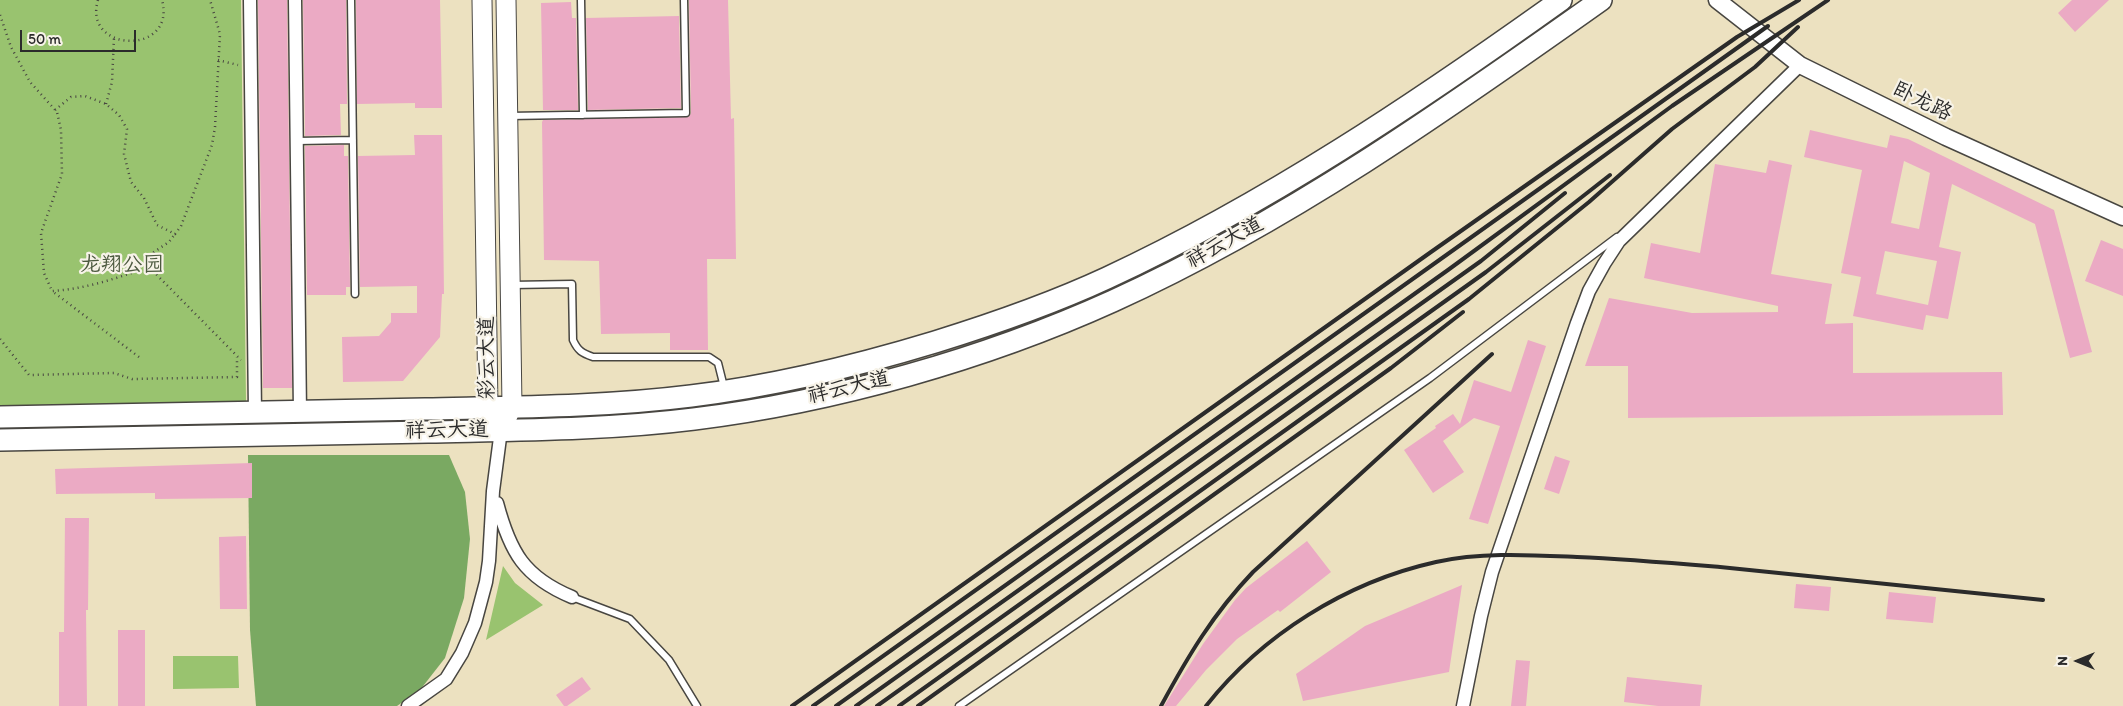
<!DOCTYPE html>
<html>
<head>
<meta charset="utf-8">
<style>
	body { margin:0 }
	#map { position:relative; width:2123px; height:706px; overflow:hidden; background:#ece1c0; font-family:Itim,sans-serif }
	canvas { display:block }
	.north { position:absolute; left:2053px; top:636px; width:50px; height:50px; -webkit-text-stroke:4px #f7f3e8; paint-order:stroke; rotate:270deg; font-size:14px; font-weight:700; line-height:20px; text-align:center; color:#2b2b2b }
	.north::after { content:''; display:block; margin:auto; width:18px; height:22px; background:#2b2b2b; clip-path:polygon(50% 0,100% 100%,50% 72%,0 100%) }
	.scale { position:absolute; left:20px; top:30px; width:116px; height:22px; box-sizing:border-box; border:2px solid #2b2b2b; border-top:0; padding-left:6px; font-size:15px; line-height:18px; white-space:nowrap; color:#2b2b2b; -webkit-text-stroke:4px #f7f3e8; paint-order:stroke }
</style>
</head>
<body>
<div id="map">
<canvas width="2123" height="706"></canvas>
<div class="north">N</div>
<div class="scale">50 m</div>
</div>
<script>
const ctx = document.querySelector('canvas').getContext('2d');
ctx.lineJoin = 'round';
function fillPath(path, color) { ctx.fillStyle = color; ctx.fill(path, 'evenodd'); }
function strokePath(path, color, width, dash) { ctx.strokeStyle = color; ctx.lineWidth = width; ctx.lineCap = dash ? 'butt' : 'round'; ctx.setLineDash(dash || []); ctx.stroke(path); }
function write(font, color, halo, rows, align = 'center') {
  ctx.font = font + ' Itim,"LXGW WenKai TC",sans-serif'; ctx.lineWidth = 4.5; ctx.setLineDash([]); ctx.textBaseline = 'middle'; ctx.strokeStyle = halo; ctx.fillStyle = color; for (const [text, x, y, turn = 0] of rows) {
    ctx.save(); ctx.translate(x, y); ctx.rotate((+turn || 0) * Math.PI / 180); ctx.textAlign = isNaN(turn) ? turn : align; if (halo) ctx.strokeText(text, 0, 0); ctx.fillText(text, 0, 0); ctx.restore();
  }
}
fillPath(new Path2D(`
	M 0,0 L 241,0 L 246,401 L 0,406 Z
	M 503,566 L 515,583 L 543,605 L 486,640 Z
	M 173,656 L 238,656 L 239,688 L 173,689 Z`), '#99c36f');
fillPath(new Path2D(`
	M 248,455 L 449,455 L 465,492 L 470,539 L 464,598 L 445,658 L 420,690 L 397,706 L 256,706 L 250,630 Z`), '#7aa962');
fillPath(new Path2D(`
	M 258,0 L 287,0 L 292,388 L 263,388 Z
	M 303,0 L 346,0 L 347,104 L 340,104 L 341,135 L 305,136 Z
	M 356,0 L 440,0 L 442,108 L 415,108 L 415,103 L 357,104 Z
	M 689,0 L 728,0 L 731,119 L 734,118 L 736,259 L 707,259 L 708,350 L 670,350 L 670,333 L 601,334 L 599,261 L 544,260 L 542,122 L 543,120 L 689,117 L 691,113 Z
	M 2072,0 L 2109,0 L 2075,32 L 2058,13 Z
	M 571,2 L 572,18 L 576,18 L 578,110 L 543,110 L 541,3 Z
	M 679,16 L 681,108 L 588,110 L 586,18 Z
	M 1810,130 L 1887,148 L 1890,135 L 1908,139 L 2054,210 L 2092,352 L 2070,358 L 2035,224 L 1952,184 L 1939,247 L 1961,252 L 1948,319 L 1926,315 L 1923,330 L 1853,316 L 1861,277 L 1841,273 L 1862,170 L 1804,157 ZM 1904,161 L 1930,173 L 1919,229 L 1891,223 ZM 1885,251 L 1937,261 L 1928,305 L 1876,294 Z
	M 414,135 L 442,135 L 444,294 L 442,294 L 440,337 L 403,381 L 343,382 L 342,337 L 379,336 L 391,322 L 391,313 L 417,313 L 417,286 L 360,287 L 358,156 L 415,155 Z
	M 344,145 L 344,156 L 348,156 L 350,287 L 346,287 L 346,295 L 307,295 L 305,146 Z
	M 1769,160 L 1792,165 L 1771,274 L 1832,284 L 1825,324 L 1853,323 L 1853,373 L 2002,372 L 2003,415 L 1628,418 L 1628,366 L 1585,366 L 1609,298 L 1692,313 L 1778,312 L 1778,306 L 1644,278 L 1651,243 L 1700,253 L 1715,164 L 1766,173 Z
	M 2101,240 L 2123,249 L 2123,296 L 2085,281 Z
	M 1528,340 L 1546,346 L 1488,524 L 1469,519 L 1500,426 L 1474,418 L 1443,441 L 1464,472 L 1433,493 L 1404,450 L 1436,428 L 1435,426 L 1453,414 L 1460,424 L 1474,380 L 1511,392 Z
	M 1555,456 L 1570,461 L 1559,494 L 1544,489 Z
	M 252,463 L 252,498 L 155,499 L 155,493 L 56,494 L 55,469 Z
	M 65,518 L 89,518 L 88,610 L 86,610 L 87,706 L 59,706 L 59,632 L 64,632 Z
	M 246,536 L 247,609 L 220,609 L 219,537 Z
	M 1307,541 L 1331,572 L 1280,612 L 1278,610 L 1237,639 L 1206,670 L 1176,706 L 1164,706 L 1203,644 L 1235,600 L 1246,588 Z
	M 1796,584 L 1831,587 L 1829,611 L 1794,608 Z
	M 1462,585 L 1449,672 L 1303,701 L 1296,674 L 1365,626 Z
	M 1889,592 L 1936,597 L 1933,623 L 1886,619 Z
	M 118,630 L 145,630 L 145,706 L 118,706 Z
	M 1516,660 L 1530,661 L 1526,706 L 1511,706 Z
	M 582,677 L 591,689 L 567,706 L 564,706 L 556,695 Z
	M 1627,677 L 1702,685 L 1700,706 L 1658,706 L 1624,702 Z`), '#ebaac4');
const service = new Path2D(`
	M 351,0 L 355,294
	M 581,0 L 583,115
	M 509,116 L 686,113 L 684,0
	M 297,141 L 353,140
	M 511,285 L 572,284 L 573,340 C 578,351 582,353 593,357 L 709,357 L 718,363 L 724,387
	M 572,597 L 630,619 L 669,660 L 697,706
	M 959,706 L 1430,378 L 1617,237`);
const minor = new Path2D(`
	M 250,0 L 255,412
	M 295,0 L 300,412
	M 497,503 C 510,552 524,577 572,597
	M 408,706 L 446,679 L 462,653 L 475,623 L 486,582 L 489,561 L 493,491 L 501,430
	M 1463,706 L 1481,616 L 1492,572 L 1577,323 L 1589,291 L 1604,264 L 1619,241 L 1800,65`);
const tertiary = new Path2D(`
	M 1717,0 L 1800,65 L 1946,137 L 2123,217`);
const secondary = new Path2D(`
	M 482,0 L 488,407 L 501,430
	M 506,420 L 512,406 L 506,0`);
const trunk = new Path2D(`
	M 0,417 C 142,414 283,412 425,409 C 513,407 603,407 691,396 C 774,386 856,366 935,342 C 993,324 1051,304 1107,278 C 1268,203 1417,103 1561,0
	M 0,440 C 143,437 286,435 428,432 C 516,430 606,430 694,419 C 833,402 985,359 1113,301 C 1287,222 1446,110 1601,0`);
strokePath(service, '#484641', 9);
strokePath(minor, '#484641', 15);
strokePath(tertiary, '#484641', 19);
strokePath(secondary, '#484641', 21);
strokePath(trunk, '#484641', 24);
strokePath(new Path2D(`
	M 98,0 C 82,53 177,56 162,0
	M 0,15 L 11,47 L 30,82 L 57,112 L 61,130 L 62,174 L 41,233 L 44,273 L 52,291
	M 218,60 L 238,65
	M 106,104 L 112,82 L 114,37
	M 55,110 L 71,97 L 85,96 L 106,104 L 119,115 L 127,129 L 124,154 L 131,182 L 144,198 L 157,225 L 175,234 L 181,226 L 212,145 L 215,127 L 220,34 L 210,0
	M 149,267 L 154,252 L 169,242 L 175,234
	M 0,339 L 29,375 L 114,373 L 132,379 L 237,377 L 237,357
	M 139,357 L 52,291 C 86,289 117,278 149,267 L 241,360`), '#484641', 2.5, [1, 4]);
strokePath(service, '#fff', 6);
strokePath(minor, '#fff', 12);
strokePath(tertiary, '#fff', 16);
strokePath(secondary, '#fff', 19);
strokePath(trunk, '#fff', 21);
strokePath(new Path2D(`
	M 792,706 L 1431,252 L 1737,37 L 1799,0
	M 813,706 L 1768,26
	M 836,706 L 1448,270 L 1672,106 L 1828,0
	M 856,706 L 1481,261 L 1565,193
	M 877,706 L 1486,272 L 1610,175
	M 899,706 L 1469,299 L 1589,202 L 1672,129 L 1755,67 L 1798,27
	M 918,706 L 1391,368 L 1463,312
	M 1161,706 C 1188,656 1213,614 1253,572 L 1492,354
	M 1206,706 C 1262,635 1346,582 1436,562 C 1482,552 1530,555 1577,557 C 1625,559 1672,563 1720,567 C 1827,578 1935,589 2043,600`), '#2b2b2b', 4);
write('21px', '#2b2b2b', '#f7f3e8', [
	["卧龙路",1922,102,26],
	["祥云大道",1225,243,-29],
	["彩云大道",488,358,-90],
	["祥云大道",849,388,-13],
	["祥云大道",447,431,-1]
]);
write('21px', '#4c593f', '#f7f3e8', [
	["龙翔公园",122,266]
]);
</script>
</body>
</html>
